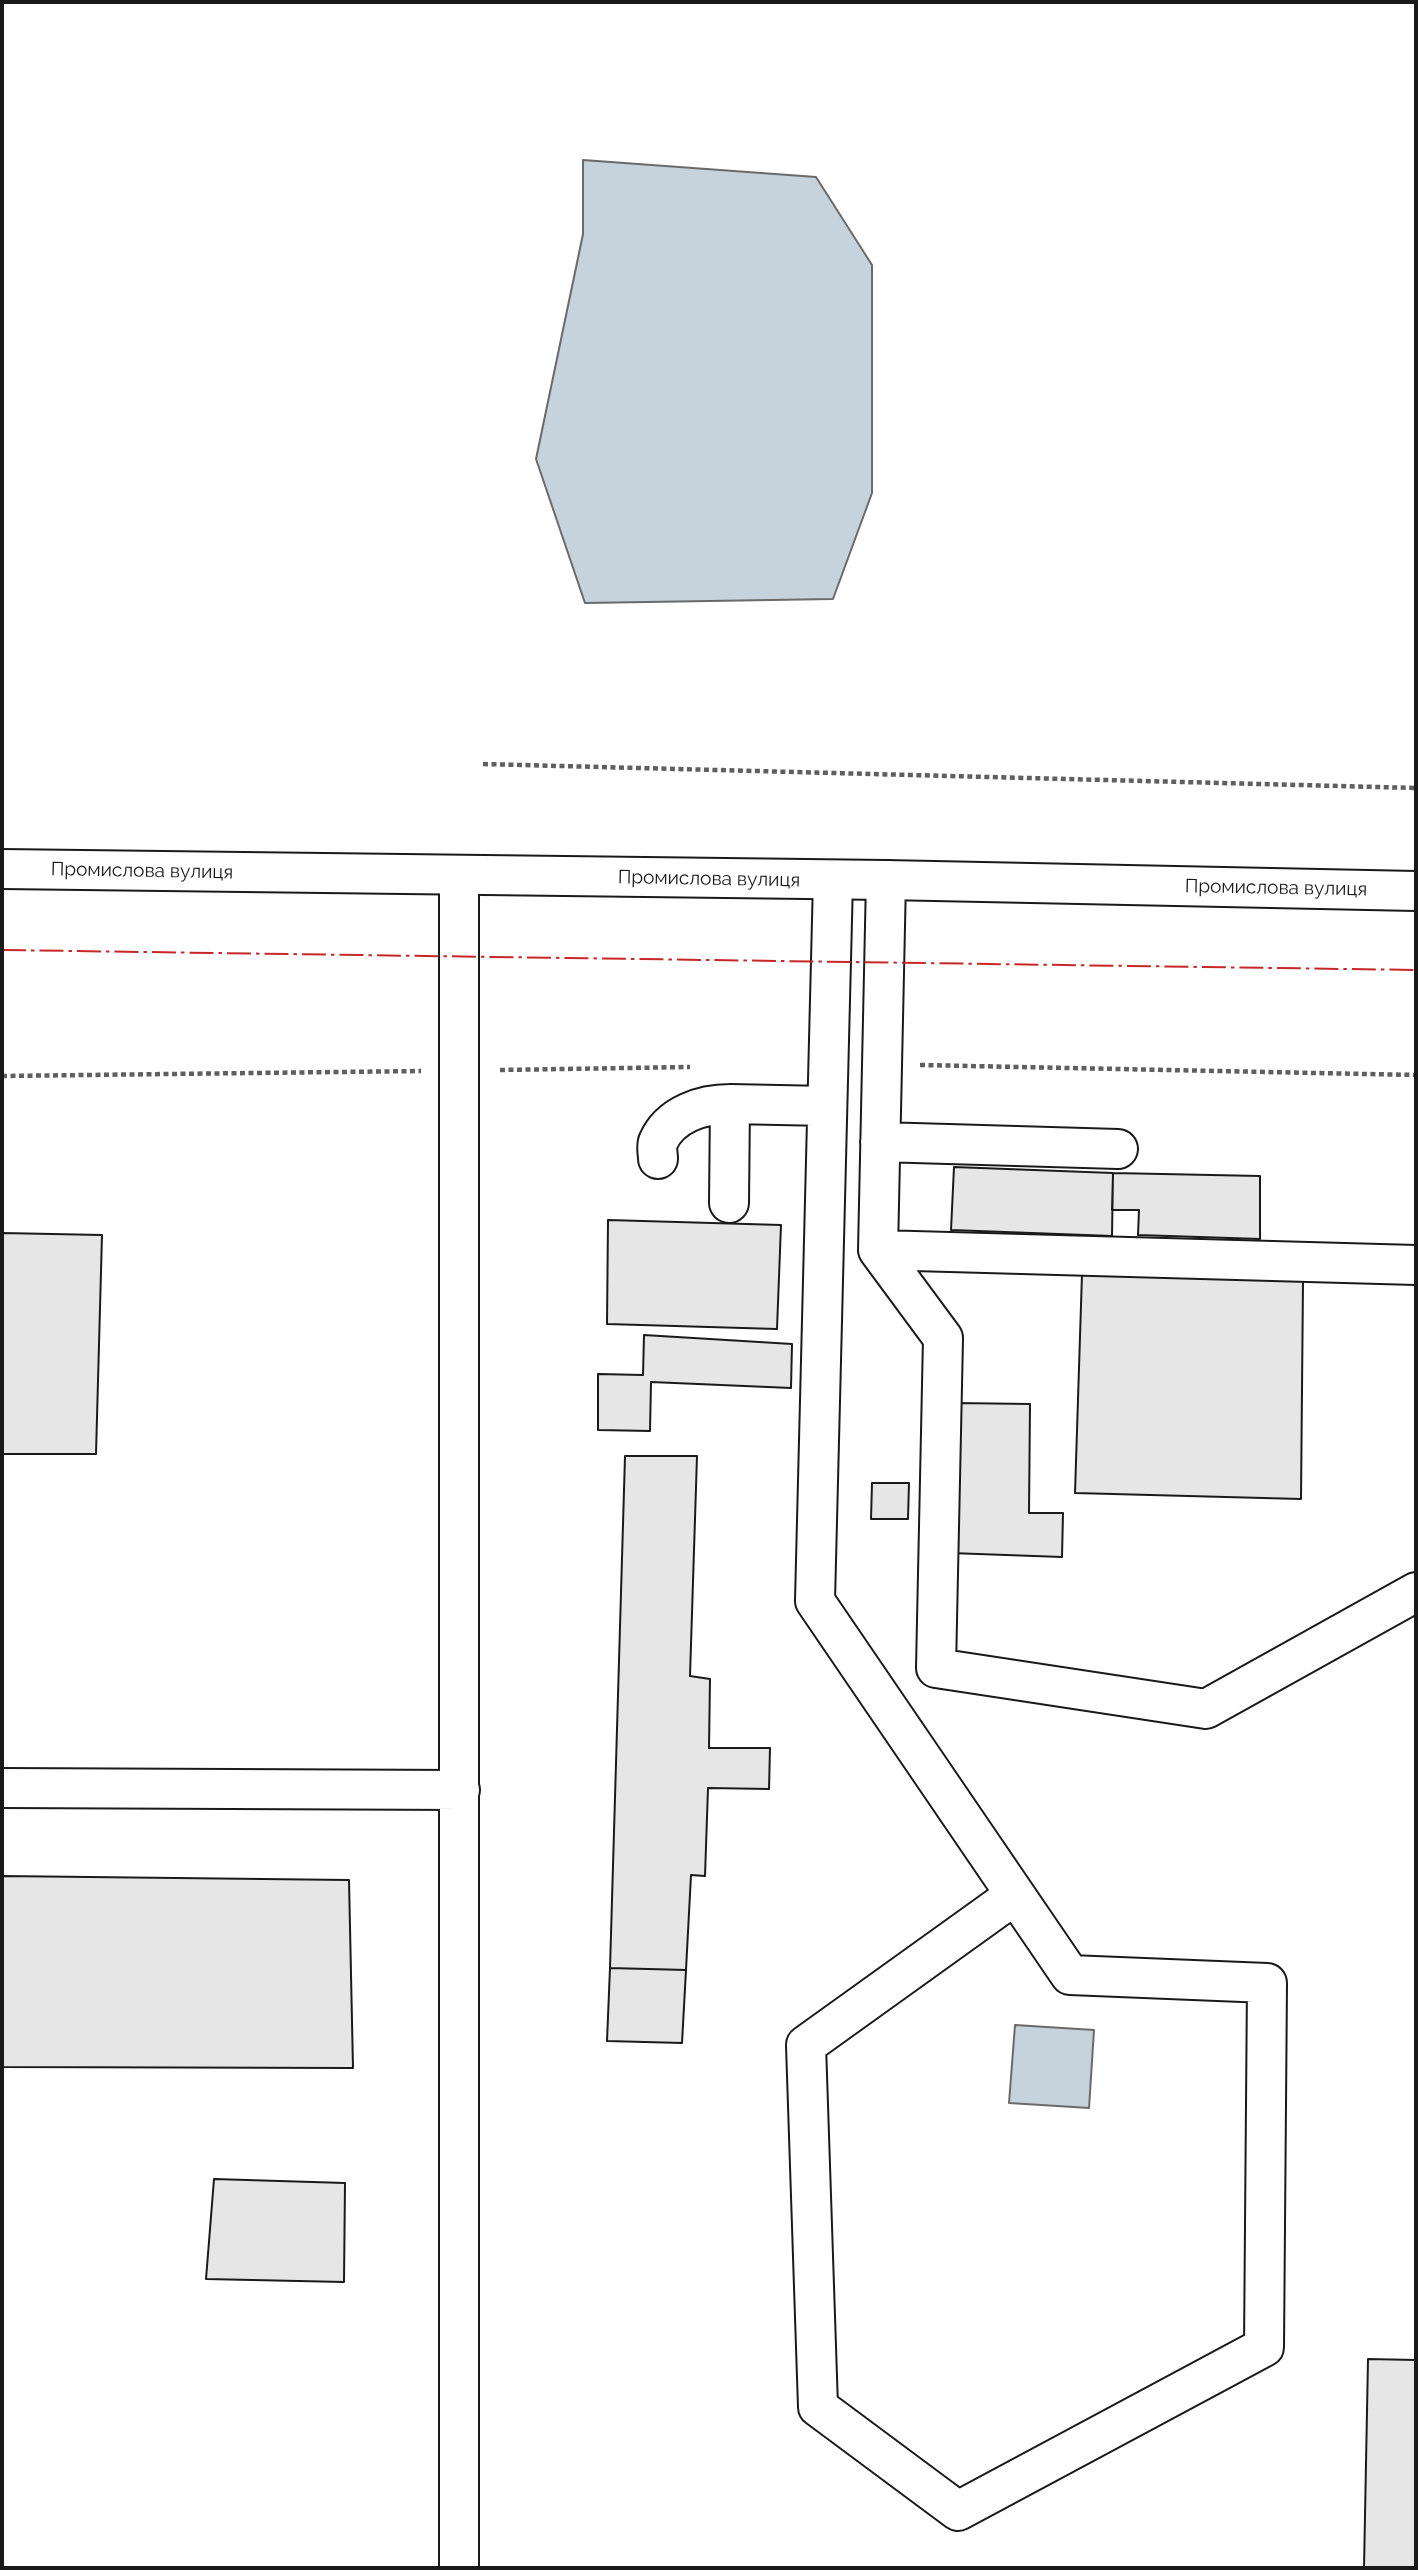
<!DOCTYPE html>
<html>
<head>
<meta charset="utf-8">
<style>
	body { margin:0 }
	#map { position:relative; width:1418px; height:2570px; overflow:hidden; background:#fff; font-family:Raleway,sans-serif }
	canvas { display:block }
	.frame { position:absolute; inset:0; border:4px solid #1a1a1a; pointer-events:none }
</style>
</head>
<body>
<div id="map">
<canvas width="1418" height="2570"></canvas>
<div class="frame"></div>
</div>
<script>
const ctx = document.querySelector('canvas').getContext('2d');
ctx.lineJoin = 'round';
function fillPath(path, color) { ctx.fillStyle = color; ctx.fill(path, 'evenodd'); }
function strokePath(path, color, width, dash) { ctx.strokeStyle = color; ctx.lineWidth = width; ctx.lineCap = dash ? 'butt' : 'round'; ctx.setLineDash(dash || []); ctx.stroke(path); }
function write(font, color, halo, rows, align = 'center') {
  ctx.font = font + ' Raleway,sans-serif'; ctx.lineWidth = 5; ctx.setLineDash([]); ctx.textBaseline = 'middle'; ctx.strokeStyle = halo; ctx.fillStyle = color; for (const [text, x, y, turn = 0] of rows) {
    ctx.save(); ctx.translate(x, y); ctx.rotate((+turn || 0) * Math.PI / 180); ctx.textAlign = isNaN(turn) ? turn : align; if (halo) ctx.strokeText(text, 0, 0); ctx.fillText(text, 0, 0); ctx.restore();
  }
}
const water = new Path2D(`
	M 583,160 L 816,177 L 872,265 L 872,493 L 833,599 L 585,603 L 536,459 L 583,234 Z
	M 1015,2025 L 1094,2030 L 1089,2108 L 1009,2103 Z`);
fillPath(water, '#c6d2dc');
strokePath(water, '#6a6a6a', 2);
const building = new Path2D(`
	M 954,1167 L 1113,1173 L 1112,1236 L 951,1230 Z
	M 1113,1173 L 1260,1176 L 1260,1239 L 1138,1235 L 1139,1210 L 1112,1210 Z
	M 608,1220 L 781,1225 L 777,1329 L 607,1324 Z
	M 2,1233 L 102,1235 L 96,1454 L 2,1454 Z
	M 1082,1274 L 1303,1281 L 1301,1499 L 1075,1493 Z
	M 644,1335 L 792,1344 L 791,1388 L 651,1382 L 650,1431 L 598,1430 L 598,1374 L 643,1375 Z
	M 956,1403 L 1030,1404 L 1029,1513 L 1063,1513 L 1062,1557 L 950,1553 Z
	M 625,1456 L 697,1456 L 690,1676 L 710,1679 L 709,1748 L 770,1748 L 769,1789 L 708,1788 L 705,1876 L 691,1875 L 686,1970 L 610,1968 Z
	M 872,1483 L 909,1483 L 908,1519 L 871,1519 Z
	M 2,1876 L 349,1880 L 353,2068 L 2,2067 Z
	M 610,1968 L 686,1970 L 682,2043 L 607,2041 Z
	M 214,2179 L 345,2183 L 344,2282 L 206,2279 Z
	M 1368,2359 L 1416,2360 L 1416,2568 L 1364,2568 Z`);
fillPath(building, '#e6e6e6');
strokePath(building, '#1a1a1a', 2);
const minor = new Path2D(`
	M 833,880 L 815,1601 L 1070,1975 L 1267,1983 L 1264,2347 L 958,2511 L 818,2407 L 806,2045 L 1015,1895
	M 886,880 L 878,1250 L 1416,1265
	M 880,1142 L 1118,1149
	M 658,1159 C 658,1154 656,1146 658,1142 C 670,1114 703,1104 730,1104
	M 729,1203 L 730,1104 L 827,1106
	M 878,1250 L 943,1338 L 936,1668 L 1206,1709 L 1416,1592
	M 2,1788 L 460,1790
	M 459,2568 L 459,875`);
const major = new Path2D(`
	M 2,869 L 886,880 L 1416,891`);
strokePath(minor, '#1a1a1a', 42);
strokePath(major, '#1a1a1a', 42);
strokePath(new Path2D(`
	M 483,764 L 1416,788
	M 920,1065 L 1416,1075
	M 500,1070 L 690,1067
	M 2,1076 L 421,1071`), '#5f5f5f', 4.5, [5, 3.5]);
strokePath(minor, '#fff', 38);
strokePath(major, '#fff', 38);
strokePath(new Path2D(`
	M 2,950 L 1416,970`), '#c62828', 2, [24, 5, 3.5, 5]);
write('19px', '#1a1a1a', '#fff', [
	["Промислова вулиця",142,871,1],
	["Промислова вулиця",709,879,1],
	["Промислова вулиця",1276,888,1]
]);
</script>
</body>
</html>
